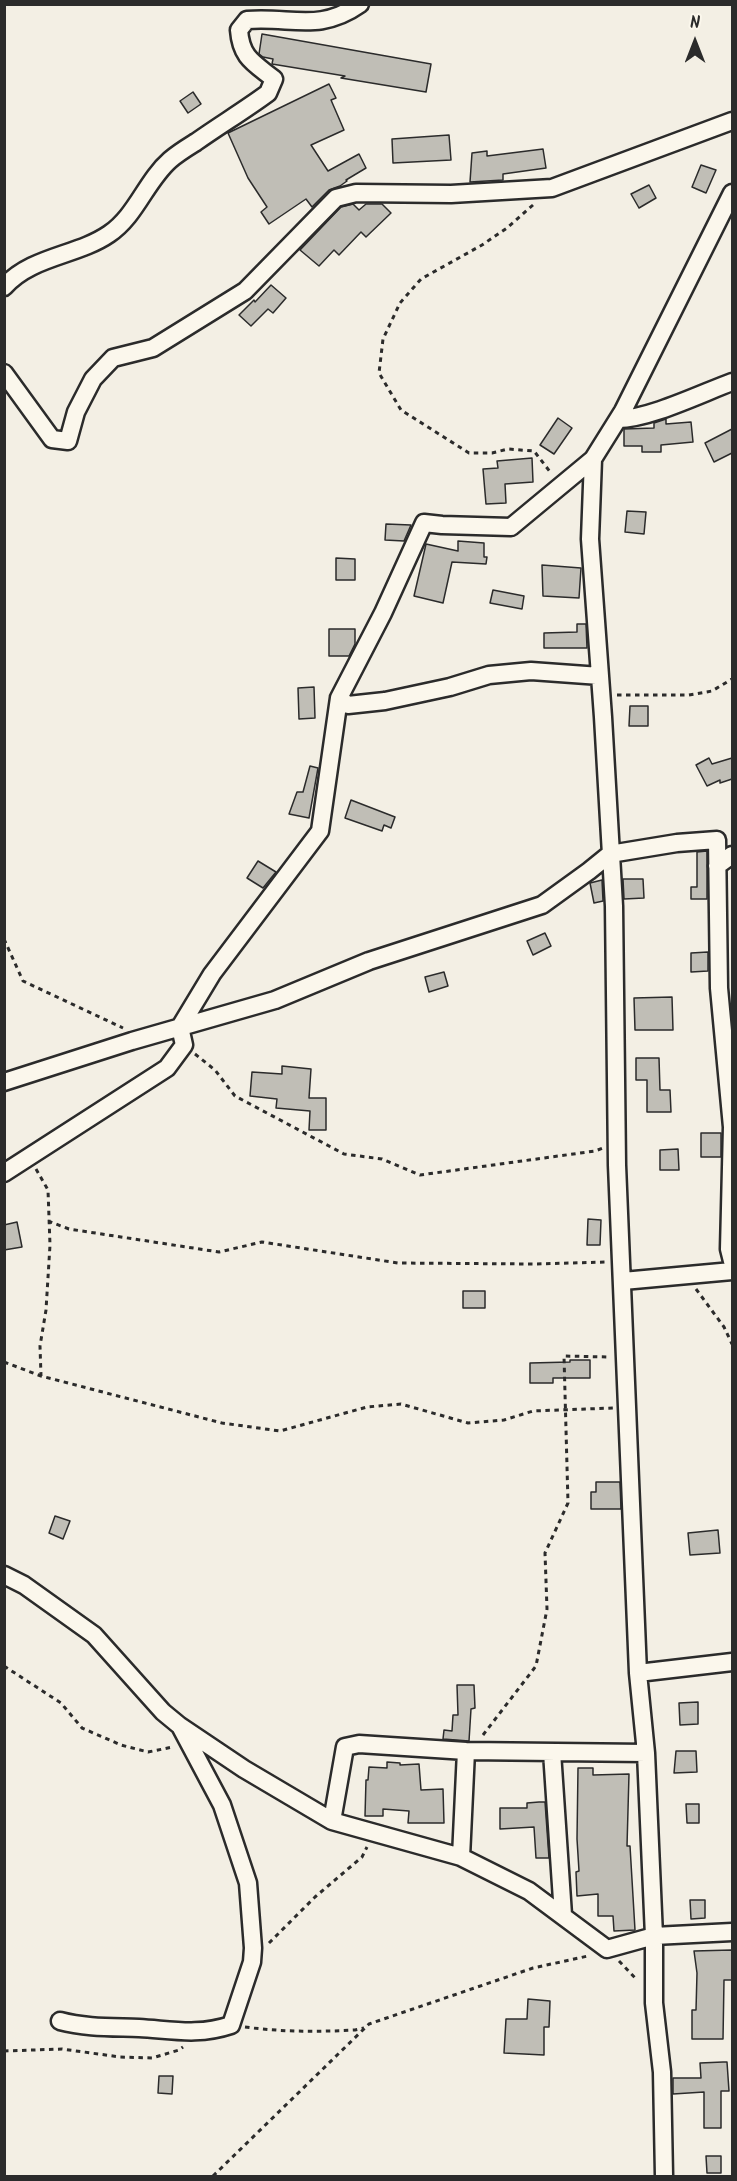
<!DOCTYPE html>
<html>
<head>
<meta charset="utf-8">
<style>
	body { margin:0 }
	#map { position:relative; width:737px; height:2181px; overflow:hidden; background:#f3efe4; font-family:Kalam,sans-serif }
	canvas { display:block }
	.frame { position:absolute; inset:0; border:6px solid #2b2b2b; pointer-events:none }
	.north { position:absolute; left:665px; top:12px; width:60px; height:60px; -webkit-text-stroke:4px #fbf7ec; paint-order:stroke; rotate:0deg; font-size:16px; font-weight:700; line-height:24px; text-align:center; color:#2b2b2b }
	.north::after { content:''; display:block; margin:auto; width:21px; height:27px; background:#2b2b2b; clip-path:polygon(50% 0,100% 100%,50% 72%,0 100%) }
</style>
</head>
<body>
<div id="map">
<canvas width="737" height="2181"></canvas>
<div class="frame"></div>
<div class="north">N</div>
</div>
<script>
const ctx = document.querySelector('canvas').getContext('2d');
ctx.lineJoin = 'round';
function fillPath(path, color) { ctx.fillStyle = color; ctx.fill(path, 'evenodd'); }
function strokePath(path, color, width, dash) { ctx.strokeStyle = color; ctx.lineWidth = width; ctx.lineCap = dash ? 'butt' : 'round'; ctx.setLineDash(dash || []); ctx.stroke(path); }
const building = new Path2D(`
	M 262,34 L 431,64 L 426,92 L 341,78 L 345,76 L 272,64 L 273,59 L 263,57 L 259,54 Z
	M 329,84 L 336,98 L 331,100 L 344,130 L 311,145 L 328,171 L 359,154 L 366,168 L 346,180 L 347,181 L 340,186 L 329,190 L 312,207 L 306,199 L 269,224 L 261,212 L 267,207 L 248,178 L 228,133 Z
	M 193,92 L 201,104 L 188,113 L 180,101 Z
	M 449,135 L 451,160 L 393,163 L 392,139 Z
	M 543,149 L 546,168 L 503,174 L 503,180 L 470,182 L 472,153 L 487,151 L 487,156 Z
	M 701,165 L 716,170 L 706,193 L 692,187 Z
	M 649,185 L 656,198 L 639,208 L 631,194 Z
	M 353,204 L 359,210 L 366,204 L 382,204 L 391,213 L 366,237 L 361,232 L 339,255 L 334,250 L 319,266 L 300,250 L 341,207 Z
	M 271,285 L 286,298 L 273,313 L 268,309 L 251,326 L 239,315 L 254,300 L 255,302 Z
	M 558,418 L 572,428 L 554,454 L 540,445 Z
	M 666,419 L 666,424 L 691,422 L 693,442 L 661,445 L 661,452 L 642,452 L 642,446 L 624,446 L 624,429 L 654,428 L 654,423 Z
	M 732,429 L 732,453 L 714,462 L 705,443 Z
	M 532,458 L 533,482 L 505,484 L 506,503 L 486,504 L 483,469 L 498,468 L 497,461 Z
	M 627,511 L 646,512 L 644,534 L 625,532 Z
	M 386,524 L 411,525 L 404,541 L 385,540 Z
	M 458,541 L 484,543 L 484,557 L 487,557 L 486,564 L 452,562 L 443,603 L 414,596 L 426,544 L 458,551 Z
	M 336,558 L 355,559 L 355,580 L 336,580 Z
	M 542,565 L 581,568 L 579,598 L 543,596 Z
	M 493,590 L 524,596 L 522,609 L 490,603 Z
	M 577,624 L 586,624 L 587,648 L 544,648 L 544,633 L 577,632 Z
	M 329,629 L 355,629 L 355,644 L 349,656 L 329,656 Z
	M 314,687 L 315,718 L 299,719 L 298,688 Z
	M 630,706 L 648,706 L 648,726 L 629,726 Z
	M 709,758 L 712,764 L 732,758 L 732,779 L 720,783 L 720,780 L 707,786 L 696,765 Z
	M 310,766 L 318,768 L 309,818 L 289,814 L 297,792 L 303,792 Z
	M 351,800 L 395,817 L 391,828 L 384,825 L 382,831 L 345,818 Z
	M 707,851 L 707,899 L 691,899 L 691,887 L 697,887 L 697,852 Z
	M 258,861 L 276,872 L 263,888 L 247,878 Z
	M 623,879 L 643,879 L 644,898 L 624,899 Z
	M 602,880 L 603,901 L 594,903 L 590,883 Z
	M 545,933 L 551,946 L 533,955 L 527,941 Z
	M 708,952 L 708,971 L 691,972 L 691,953 Z
	M 444,972 L 448,986 L 429,992 L 425,977 Z
	M 672,997 L 673,1030 L 635,1030 L 634,998 Z
	M 636,1058 L 659,1058 L 660,1090 L 670,1090 L 671,1112 L 647,1112 L 647,1080 L 636,1080 Z
	M 282,1066 L 311,1069 L 309,1098 L 326,1098 L 326,1130 L 309,1130 L 310,1111 L 276,1108 L 277,1099 L 250,1096 L 252,1072 L 282,1074 Z
	M 701,1133 L 721,1133 L 721,1157 L 701,1157 Z
	M 678,1149 L 679,1170 L 660,1170 L 660,1150 Z
	M 588,1219 L 601,1220 L 600,1245 L 587,1245 Z
	M 17,1222 L 22,1247 L 4,1250 L 4,1225 Z
	M 463,1291 L 485,1291 L 485,1308 L 463,1308 Z
	M 570,1360 L 590,1360 L 590,1378 L 553,1378 L 553,1383 L 530,1383 L 530,1363 L 570,1362 Z
	M 596,1482 L 620,1482 L 621,1509 L 591,1509 L 591,1492 L 596,1492 Z
	M 55,1516 L 70,1521 L 63,1539 L 49,1533 Z
	M 718,1530 L 720,1553 L 690,1555 L 688,1533 Z
	M 457,1685 L 474,1685 L 475,1708 L 471,1709 L 469,1741 L 443,1739 L 444,1730 L 452,1731 L 453,1715 L 458,1715 Z
	M 698,1702 L 698,1724 L 680,1725 L 679,1703 Z
	M 676,1751 L 696,1751 L 697,1772 L 674,1773 Z
	M 387,1762 L 400,1763 L 400,1765 L 419,1764 L 421,1790 L 443,1789 L 444,1823 L 408,1823 L 409,1811 L 383,1809 L 383,1816 L 365,1816 L 366,1780 L 368,1780 L 369,1767 L 387,1768 Z
	M 578,1768 L 593,1768 L 593,1775 L 629,1774 L 627,1846 L 630,1846 L 635,1930 L 614,1931 L 613,1916 L 598,1916 L 598,1894 L 577,1896 L 576,1872 L 579,1871 L 577,1839 Z
	M 539,1802 L 545,1802 L 549,1858 L 536,1858 L 534,1827 L 500,1829 L 500,1808 L 527,1808 L 527,1803 Z
	M 686,1804 L 699,1804 L 699,1823 L 687,1823 Z
	M 690,1900 L 705,1900 L 705,1918 L 691,1919 Z
	M 732,1950 L 732,1980 L 724,1980 L 723,2039 L 692,2039 L 692,2010 L 696,2010 L 697,1973 L 694,1951 Z
	M 528,1999 L 550,2001 L 549,2027 L 544,2027 L 544,2055 L 504,2053 L 506,2019 L 527,2019 Z
	M 723,2062 L 727,2062 L 729,2091 L 721,2091 L 721,2128 L 704,2128 L 704,2092 L 673,2094 L 673,2078 L 701,2078 L 700,2063 Z
	M 159,2076 L 173,2076 L 172,2094 L 158,2093 Z
	M 706,2156 L 721,2156 L 721,2173 L 707,2173 Z`);
fillPath(building, '#c0beb6');
strokePath(building, '#2b2b2b', 1.5);
const minor = new Path2D(`
	M 4,287 C 31,256 77,256 109,234 C 136,216 146,181 170,160 C 178,153 188,147 196,142 C 220,125 245,110 268,93 L 274,79 C 254,63 241,58 239,30 L 247,20 C 291,16 319,33 360,4
	M 4,373 L 52,439 L 68,441 L 76,412 L 93,379 L 113,358 L 153,348 L 245,291 L 336,198 L 356,193 L 451,194 L 552,188 L 732,121
	M 618,419 C 649,419 702,393 732,382
	M 593,459 L 590,539 L 603,717 L 614,906 L 617,1165 L 638,1673 L 646,1753 L 654,1936 L 654,2003 L 662,2072 L 664,2176
	M 339,698 L 348,705 L 385,701 L 450,687 L 489,675 L 531,671 L 600,676
	M 717,866 L 732,855
	M 4,1082 L 132,1041 L 275,1000 L 369,961 L 542,905 L 589,871 L 610,854 L 677,843 L 717,840 L 719,988 L 732,1127
	M 732,1127 L 729,1249 L 732,1261
	M 4,1173 L 167,1068 L 184,1045 L 180,1027 L 212,974 L 320,831 L 339,698 L 383,613 L 424,523 L 442,525 L 511,527 L 593,459 L 623,411 L 732,193
	M 623,1281 L 732,1271
	M 4,1575 L 24,1585 L 94,1635 L 163,1712 L 180,1726 L 244,1769 L 332,1821
	M 638,1673 L 732,1662
	M 552,1752 L 563,1915
	M 646,1753 L 466,1751 L 359,1744 L 345,1747 L 332,1821 L 461,1857 L 529,1891 L 607,1949 L 654,1936 L 732,1932
	M 461,1857 L 466,1751
	M 60,2021 C 86,2028 113,2027 139,2028 C 173,2030 198,2036 231,2025 L 252,1962 L 253,1948 L 248,1883 L 222,1805 L 180,1726`);
strokePath(minor, '#2b2b2b', 21);
strokePath(new Path2D(`
	M 533,205 L 507,228 L 482,245 L 421,279 L 400,303 L 383,339 L 379,373 L 401,410 L 469,453 L 492,453 L 508,449 L 534,451 L 551,473
	M 617,695 L 689,695 L 712,691 L 732,679
	M 4,939 L 23,981 L 123,1028
	M 195,1054 L 215,1070 L 235,1096 L 344,1154 L 382,1159 L 420,1175 L 595,1151 L 603,1148
	M 36,1169 L 48,1190 L 50,1245 L 46,1310 L 40,1346 L 41,1376
	M 48,1221 L 69,1229 L 219,1252 L 262,1242 L 398,1263 L 533,1264 L 605,1262
	M 696,1289 L 724,1327 L 732,1344
	M 4,1362 L 41,1376 L 222,1423 L 280,1431 L 367,1407 L 401,1404 L 468,1423 L 504,1420 L 533,1411 L 613,1408
	M 4,1666 L 61,1703 L 82,1728 L 121,1745 L 148,1752 L 173,1747
	M 483,1735 L 536,1666 L 547,1609 L 545,1553 L 568,1503 L 564,1356 L 609,1357
	M 269,1943 L 315,1897 L 362,1857 L 367,1847
	M 619,1961 L 637,1980
	M 245,2027 C 282,2032 318,2032 355,2030 L 364,2028
	M 4,2051 L 62,2049 L 120,2057 L 152,2058 L 179,2050 L 183,2047
	M 213,2176 L 369,2024 L 533,1968 L 588,1956`), '#2b2b2b', 3, [4.5, 4.5]);
strokePath(minor, '#fbf7ec', 16);
</script>
</body>
</html>
